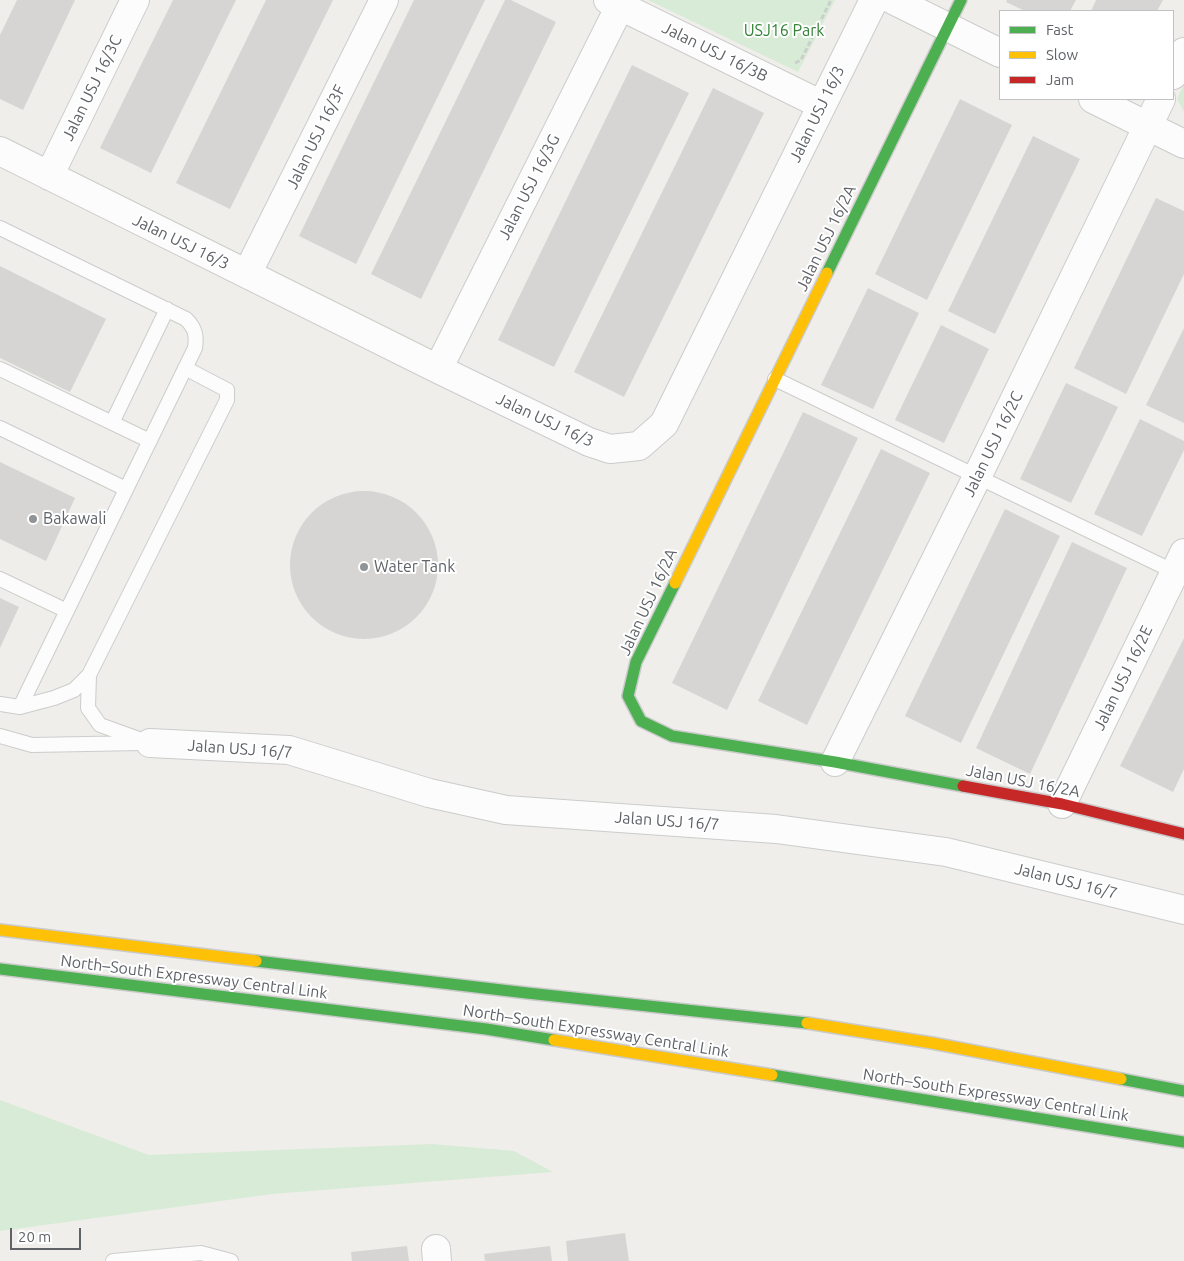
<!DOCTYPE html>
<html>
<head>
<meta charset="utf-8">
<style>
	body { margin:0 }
	#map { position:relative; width:1184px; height:1261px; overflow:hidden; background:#efeeea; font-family:Ubuntu,sans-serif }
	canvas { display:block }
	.legend { position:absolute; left:999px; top:10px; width:175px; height:90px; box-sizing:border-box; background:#fff; border:1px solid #bfc1c3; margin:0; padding:6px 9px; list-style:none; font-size:15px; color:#5f6368 }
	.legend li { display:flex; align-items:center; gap:10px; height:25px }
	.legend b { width:25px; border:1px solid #bfc1c3 }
	.scale { position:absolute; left:10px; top:1228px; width:71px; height:22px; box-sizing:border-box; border:2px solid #5f6368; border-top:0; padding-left:6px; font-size:15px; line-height:18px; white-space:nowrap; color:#5f6368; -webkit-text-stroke:4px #fff; paint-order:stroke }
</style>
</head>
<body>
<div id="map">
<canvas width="1184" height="1261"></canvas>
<ul class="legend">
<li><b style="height:6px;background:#4caf50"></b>Fast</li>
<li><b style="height:6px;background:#ffc107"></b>Slow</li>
<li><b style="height:6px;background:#c62828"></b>Jam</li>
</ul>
<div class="scale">20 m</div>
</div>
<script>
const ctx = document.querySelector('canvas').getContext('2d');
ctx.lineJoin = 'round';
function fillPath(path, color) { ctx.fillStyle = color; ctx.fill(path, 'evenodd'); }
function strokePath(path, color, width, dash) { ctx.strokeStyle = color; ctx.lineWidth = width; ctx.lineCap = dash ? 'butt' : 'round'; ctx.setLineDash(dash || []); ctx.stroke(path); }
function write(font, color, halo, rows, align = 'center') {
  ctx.font = font + ' Ubuntu,sans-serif'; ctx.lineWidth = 4; ctx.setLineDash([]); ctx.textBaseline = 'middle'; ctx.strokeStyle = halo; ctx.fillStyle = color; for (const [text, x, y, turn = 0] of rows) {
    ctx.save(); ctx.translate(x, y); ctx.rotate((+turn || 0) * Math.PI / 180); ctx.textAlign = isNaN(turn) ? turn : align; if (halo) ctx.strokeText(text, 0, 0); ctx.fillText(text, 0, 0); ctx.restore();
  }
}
fillPath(new Path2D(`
	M 648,0 L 835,0 L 798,72 Z
	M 1184,84 L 1184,112 L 1177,99 Z
	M 0,1100 L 149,1155 L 432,1144 L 514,1151 L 553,1172 L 272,1194 L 0,1231 Z`), '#d8ebd6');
fillPath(new Path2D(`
	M 17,0 L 75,0 L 23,110 L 0,99 L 0,35 Z
	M 173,0 L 236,0 L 151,173 L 100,148 Z
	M 266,0 L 333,0 L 230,209 L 176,183 Z
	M 414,0 L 485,0 L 356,264 L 299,236 Z
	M 505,0 L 511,0 L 556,22 L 421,299 L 371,274 Z
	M 1007,0 L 1076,0 L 1070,11 L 1025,11 L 1006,2 Z
	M 1096,0 L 1163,0 L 1157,11 L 1091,11 Z
	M 632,65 L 689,93 L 554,367 L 498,340 Z
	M 713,88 L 764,113 L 624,397 L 574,372 Z
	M 960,99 L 1012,125 L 927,300 L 875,274 Z
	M 1033,136 L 1080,159 L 995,334 L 948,311 Z
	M 1156,198 L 1184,211 L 1184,274 L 1126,394 L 1074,368 Z
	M 0,266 L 106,319 L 70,392 L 0,358 Z
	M 868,288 L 919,313 L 873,409 L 821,385 Z
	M 941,325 L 989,349 L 944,443 L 895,420 Z
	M 1184,328 L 1184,423 L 1146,405 Z
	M 1066,383 L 1118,407 L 1071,503 L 1020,479 Z
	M 803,412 L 858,438 L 727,710 L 672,683 Z
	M 1140,419 L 1184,441 L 1184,450 L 1142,536 L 1094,514 Z
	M 881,449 L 930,473 L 807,725 L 758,701 Z
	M 0,462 L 75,498 L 46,561 L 0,539 Z
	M290 565a74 74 0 1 1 148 0a74 74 0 1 1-148 0Z
	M 1005,509 L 1060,536 L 961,743 L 905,716 Z
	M 1072,542 L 1127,568 L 1030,774 L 976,748 Z
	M 0,598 L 19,607 L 0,648 Z
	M 1184,638 L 1184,769 L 1173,792 L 1120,766 Z
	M 625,1233 L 629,1261 L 568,1261 L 566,1241 Z
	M 407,1246 L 409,1261 L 352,1261 L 351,1252 Z
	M 550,1246 L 552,1261 L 485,1261 L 484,1254 Z`), '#d6d5d3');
const lane = new Path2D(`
	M 0,228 L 186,319 C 195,328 197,335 195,348 L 20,707 L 0,704
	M 0,369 L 150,441
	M 775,379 L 1179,574
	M 112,423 L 167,309
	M 0,428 L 126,489
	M 0,579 L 67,611
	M 20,707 L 54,698 L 74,690 L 89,675
	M 0,736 L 32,745 L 141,743
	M 150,743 L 100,725 L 88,708 L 89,675 L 227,400 L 227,390 L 185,368
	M 113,1261 L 201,1253 L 231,1261`);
const street = new Path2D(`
	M 608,0 L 822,105
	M 893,0 L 1000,53
	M 1173,75 L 1184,52
	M 1093,99 L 1184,144
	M 0,151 L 438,369 L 589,442 L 610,449 L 639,446 L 664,424 L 874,0
	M 49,176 L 135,0
	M 247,274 L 384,0
	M 438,369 L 620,6
	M 150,743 L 289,750 L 429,793 L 506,810 L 776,829 L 946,852 L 1184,910
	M 835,762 L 977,477 L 1161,99
	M 1062,804 L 1184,553
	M 436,1249 L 437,1261`);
const fast = new Path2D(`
	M 827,273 L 961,0
	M 675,583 L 636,662 L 628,696 L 641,721 L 672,736 L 835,762 L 963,786
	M 256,961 L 527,993 L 807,1023
	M 0,969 L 486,1029 L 554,1040
	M 772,1075 L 1184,1142
	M 1121,1079 L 1184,1091`);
const slow = new Path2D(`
	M 675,583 L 827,273
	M 0,930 L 256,961
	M 807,1023 L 932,1043 L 1121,1079
	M 554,1040 L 772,1075`);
const jam = new Path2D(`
	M 963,786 L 1062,804 L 1184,834`);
strokePath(lane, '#cbcccc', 16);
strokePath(street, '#cbcccc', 30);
strokePath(fast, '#cacacb', 14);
strokePath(slow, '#cacacb', 14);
strokePath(jam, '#cacacb', 14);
strokePath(new Path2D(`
	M 795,63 L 801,60 L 831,0`), '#cacfcc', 3, [5, 2.5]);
strokePath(lane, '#fdfcfc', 14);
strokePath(street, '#fdfcfc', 28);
strokePath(fast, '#4caf50', 11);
strokePath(slow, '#ffc107', 11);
strokePath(jam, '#c62828', 11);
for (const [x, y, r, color] of [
	[33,519,5,"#919496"],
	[364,567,5,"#919496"]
]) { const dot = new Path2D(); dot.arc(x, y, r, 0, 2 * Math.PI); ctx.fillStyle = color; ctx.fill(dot); strokePath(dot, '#fff', 2); }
write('16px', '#348238', '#fff', [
	["USJ16 Park",784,31]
]);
write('16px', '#5f6368', '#fff', [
	["Jalan USJ 16/3B",715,52,26],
	["Jalan USJ 16/3C",92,88,-64],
	["Jalan USJ 16/3",817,114,-64],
	["Jalan USJ 16/3F",316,137,-64],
	["Jalan USJ 16/3G",529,187,-63],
	["Jalan USJ 16/2A",826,238,-64],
	["Jalan USJ 16/3",181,242,26],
	["Jalan USJ 16/3",545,420,25],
	["Jalan USJ 16/2C",993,444,-64],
	["Jalan USJ 16/2A",648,602,-65],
	["Jalan USJ 16/2E",1123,678,-64],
	["Jalan USJ 16/7",240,749,4],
	["Jalan USJ 16/2A",1023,781,11],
	["Jalan USJ 16/7",667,821,4],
	["Jalan USJ 16/7",1066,881,14],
	["North–South Expressway Central Link",194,977,7],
	["North–South Expressway Central Link",596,1031,9],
	["North–South Expressway Central Link",996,1095,9]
]);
write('16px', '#5f6368', '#fff', [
	["Bakawali",43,519],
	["Water Tank",374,567]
], 'left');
</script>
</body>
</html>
